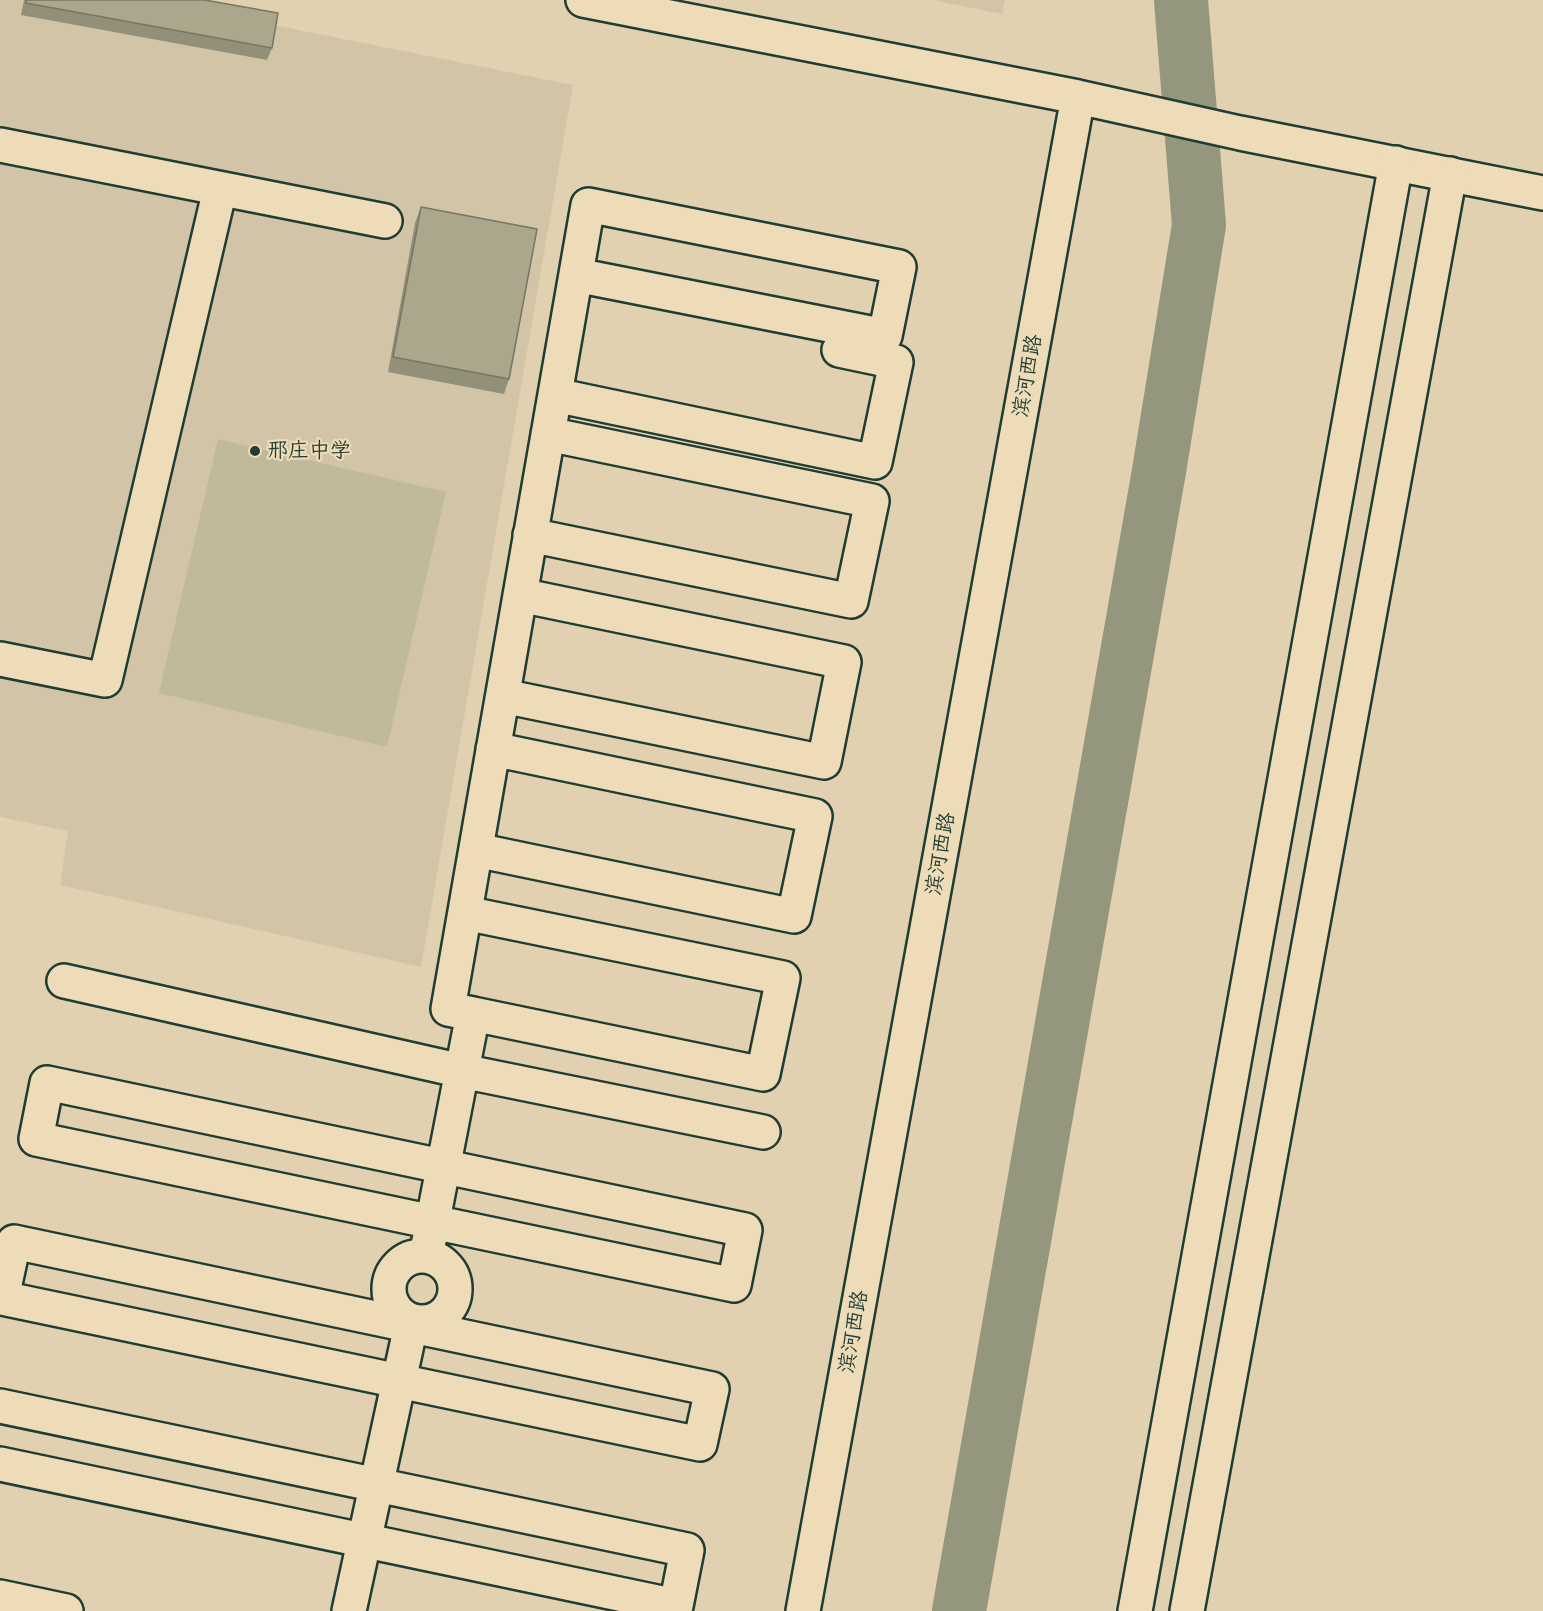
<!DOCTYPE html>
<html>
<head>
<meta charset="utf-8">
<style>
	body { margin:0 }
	canvas { display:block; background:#e2d1b0 }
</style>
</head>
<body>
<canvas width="1543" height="1611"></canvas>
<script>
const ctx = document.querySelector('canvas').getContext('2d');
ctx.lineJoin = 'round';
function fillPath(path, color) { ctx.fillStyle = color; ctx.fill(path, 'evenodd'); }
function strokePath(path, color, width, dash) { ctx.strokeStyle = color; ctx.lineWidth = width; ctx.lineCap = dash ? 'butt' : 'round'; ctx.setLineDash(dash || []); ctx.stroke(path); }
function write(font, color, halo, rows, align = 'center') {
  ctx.font = font + ' "Patrick Hand","LXGW WenKai TC",sans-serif'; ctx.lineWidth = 4.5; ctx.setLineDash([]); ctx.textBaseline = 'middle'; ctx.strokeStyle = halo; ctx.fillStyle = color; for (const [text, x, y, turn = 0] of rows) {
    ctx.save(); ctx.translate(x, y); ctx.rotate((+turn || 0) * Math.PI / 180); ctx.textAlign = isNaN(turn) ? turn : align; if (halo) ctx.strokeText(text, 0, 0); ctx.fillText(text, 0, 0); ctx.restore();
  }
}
fillPath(new Path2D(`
	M 0,0 L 149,0 L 573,85 L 421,967 L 60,885 L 68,831 L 0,817 Z
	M 932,0 L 1005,0 L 1002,14 Z`), '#d2c4a6');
fillPath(new Path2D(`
	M 218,439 L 446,492 L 387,747 L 159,693 Z`), '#c1b99b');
strokePath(new Path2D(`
	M 959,1611 L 1159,471 L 1199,225 L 1181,0`), '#94967e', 54);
const minor = new Path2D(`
	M 583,0 L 1078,97 L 1240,133 L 1543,193
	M 0,145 L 385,221
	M 555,395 L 875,462 L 896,362 L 839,350
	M 530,535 L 851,601 L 872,501 L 548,434
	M 0,659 L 105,680 L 220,189
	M 503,696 L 824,762 L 844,662 L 520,595
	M 476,850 L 794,916 L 815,816 L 493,749
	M 465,913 L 783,978 L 763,1074 L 473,1014
	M 64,981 L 462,1071 L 763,1132
	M 47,1083 L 745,1230 L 734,1285 L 36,1139 Z
	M 14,1242 L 712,1389 L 700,1444 L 2,1298 Z
	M389 1289a33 33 0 1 1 66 0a33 33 0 1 1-66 0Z
	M 426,1256 L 473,1014 L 448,1009 C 495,741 541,473 588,205 L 899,267 L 885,336 L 576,275
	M 0,1406 L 687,1550 L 676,1606 L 0,1464
	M 0,1597 L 66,1611
	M 349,1611 L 412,1321
	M 803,1611 L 1078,97`);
const major = new Path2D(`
	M 1135,1611 L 1396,163
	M 1187,1611 L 1450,174`);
strokePath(minor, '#1f3d34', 38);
strokePath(major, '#1f3d34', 38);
strokePath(minor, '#eedbb8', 33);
strokePath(major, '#eedbb8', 33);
fillPath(new Path2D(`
	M 24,0 L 205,0 L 272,48 L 267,60 L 21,15 Z
	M 421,207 L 509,379 L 504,394 L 388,372 L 415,223 Z`), '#939079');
const building = new Path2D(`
	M 26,0 L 205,0 L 278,13 L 272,48 L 26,3 Z
	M 421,207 L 537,229 L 509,379 L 393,357 Z`);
fillPath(building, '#aba78d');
strokePath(building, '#787563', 1.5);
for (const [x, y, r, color] of [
	[255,451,6,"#1f3d34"]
]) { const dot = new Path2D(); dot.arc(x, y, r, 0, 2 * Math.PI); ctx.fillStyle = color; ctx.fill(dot); strokePath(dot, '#eedbb8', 2); }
write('21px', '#1f3d34', '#eedbb8', [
	["滨河西路",1028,376,-80],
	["滨河西路",941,854,-80],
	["滨河西路",854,1332,-80]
]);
write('21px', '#1f3d34', '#eedbb8', [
	["邢庄中学",267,451]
], 'left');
</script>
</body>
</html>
